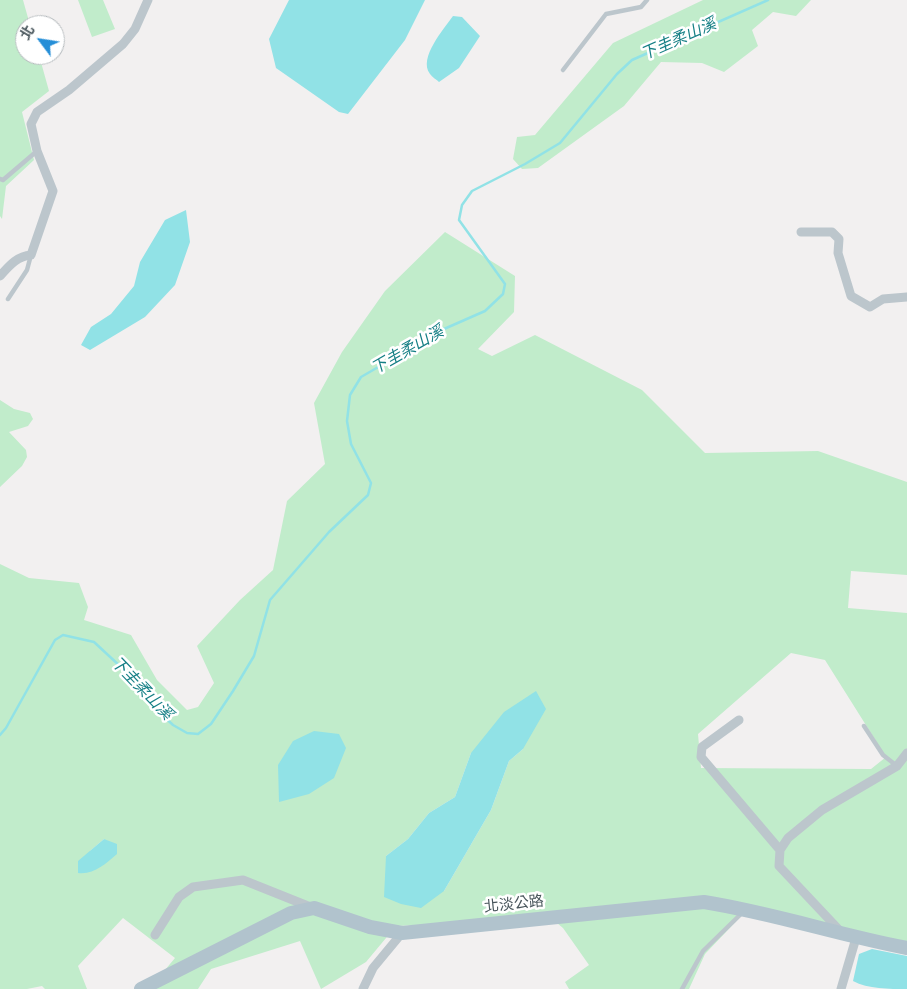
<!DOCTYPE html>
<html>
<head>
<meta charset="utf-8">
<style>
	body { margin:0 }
	#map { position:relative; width:907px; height:989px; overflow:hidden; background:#f2f0f0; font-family:"Nunito Sans","Noto Sans TC",sans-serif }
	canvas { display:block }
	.north { position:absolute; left:15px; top:15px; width:50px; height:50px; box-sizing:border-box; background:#fff; border:1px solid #b6bbbe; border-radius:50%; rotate:301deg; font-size:14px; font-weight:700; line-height:20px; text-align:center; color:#49565c }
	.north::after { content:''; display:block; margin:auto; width:18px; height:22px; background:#258ed7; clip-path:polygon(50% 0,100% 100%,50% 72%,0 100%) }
</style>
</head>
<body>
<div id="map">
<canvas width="907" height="989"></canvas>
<div class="north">北</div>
</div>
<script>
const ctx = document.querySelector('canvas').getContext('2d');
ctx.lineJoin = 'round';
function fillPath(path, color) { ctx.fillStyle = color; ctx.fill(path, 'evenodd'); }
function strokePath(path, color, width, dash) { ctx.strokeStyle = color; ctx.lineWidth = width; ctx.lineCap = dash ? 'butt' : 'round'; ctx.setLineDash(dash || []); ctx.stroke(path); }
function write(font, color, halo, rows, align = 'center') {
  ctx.font = font + ' "Nunito Sans","Noto Sans TC",sans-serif'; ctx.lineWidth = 5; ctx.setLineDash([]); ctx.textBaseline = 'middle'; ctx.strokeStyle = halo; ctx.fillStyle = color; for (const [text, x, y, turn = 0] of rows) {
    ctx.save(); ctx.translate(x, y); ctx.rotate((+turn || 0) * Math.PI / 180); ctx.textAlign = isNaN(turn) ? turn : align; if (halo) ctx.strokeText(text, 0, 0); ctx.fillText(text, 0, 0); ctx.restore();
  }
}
fillPath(new Path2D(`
	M 0,0 L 23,0 L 30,25 L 25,25 L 25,55 L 39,55 L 49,91 L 22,112 L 34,160 L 6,186 L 2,219 L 0,216 Z
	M 78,0 L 103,0 L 115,29 L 92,37 Z
	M 703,0 L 811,0 L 796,16 L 773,12 L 752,30 L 758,46 L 724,72 L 702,63 L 661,62 L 624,106 L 538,168 L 522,169 L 513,159 L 517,137 L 535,135 L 613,43 Z
	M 445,232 L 515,276 L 514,312 L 478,349 L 492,356 L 535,335 L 642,390 L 705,453 L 818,451 L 907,482 L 907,575 L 851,571 L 848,608 L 907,613 L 907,951 L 745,912 L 705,954 L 689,989 L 569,989 L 565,982 L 589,965 L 563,928 L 546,914 L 446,924 L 396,926 L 366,962 L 321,989 L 300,941 L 211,969 L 198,989 L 149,989 L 175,958 L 123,918 L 78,966 L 87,989 L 45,989 L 42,986 L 27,989 L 0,989 L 0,564 L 29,578 L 79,583 L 88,607 L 84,620 L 131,635 L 157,680 L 187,710 L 198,707 L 214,683 L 197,646 L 240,600 L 273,570 L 287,501 L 325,464 L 314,403 L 342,352 L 385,291 ZM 791,653 L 825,660 L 886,757 L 871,769 L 701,768 L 698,734 ZM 523,749 L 509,761 L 491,810 L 444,891 L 386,856 L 408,839 L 429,813 L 455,797 L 471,753 ZM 104,839 L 117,854 L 90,851 Z
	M 0,400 L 14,409 L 30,413 L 33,419 L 28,426 L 9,432 L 26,450 L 27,457 L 22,466 L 0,487 Z`), '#c1eccb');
fillPath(new Path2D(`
	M 289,0 L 425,0 L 405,40 L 348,114 L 339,112 L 276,68 L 269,39 Z
	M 453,16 L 462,17 L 480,36 L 459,68 L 439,82 C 437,80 432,77 430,74 C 418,58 444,29 453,16 Z
	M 186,210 L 190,242 L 175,285 L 145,317 L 90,350 L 81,345 L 91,327 L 111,314 L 134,286 L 140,262 L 165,220 Z
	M 536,691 L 546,709 L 523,749 L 509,761 L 491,810 L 444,891 L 421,908 L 401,904 L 384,897 L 386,856 L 408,839 L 429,813 L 455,797 L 471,753 L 504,712 Z
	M 314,731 L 339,734 L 346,748 L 334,778 L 309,794 L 279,802 L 278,765 L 293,741 Z
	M 104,839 L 117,844 L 117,854 C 105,864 94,875 78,873 L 78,861 Z
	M 872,949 L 907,956 L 907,989 C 889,989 868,989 853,981 L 859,954 Z`), '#91e2e6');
strokePath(new Path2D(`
	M 0,735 L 6,728 L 55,640 L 63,635 L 94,642 L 135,680 L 157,710 L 173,725 L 187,733 L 198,734 L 211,724 L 233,691 L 254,656 L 270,600 L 329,532 L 368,495 L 371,483 L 351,444 L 347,421 L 350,395 L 361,377 L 444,329 L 485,311 L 503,294 L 505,284 L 459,220 L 462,205 L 472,191 L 525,164 L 560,143 L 617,74 L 632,60 L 768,0`), '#91e2e6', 2.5);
strokePath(new Path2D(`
	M 563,70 L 606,14 L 641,7 L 647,0
	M 0,179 L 3,180 L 37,151
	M 8,299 L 27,270 L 31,255
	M 864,726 L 883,755 L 897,766
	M 682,989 L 703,951 L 743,912`), '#bcc6cc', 4.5);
strokePath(new Path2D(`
	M 801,232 L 832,232 L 839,239 L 838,253 L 851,296 L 870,307 L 883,299 L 907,297
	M 0,276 C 9,266 17,256 31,255 L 53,191 L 37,151 L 31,124 L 37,112 L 69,90 L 123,44 L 135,29 L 148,0
	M 739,720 L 702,747 L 701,757 L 780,850
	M 842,933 L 779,866 L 780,850 L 788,838 L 822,810 L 897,766 L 907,753
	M 155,935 L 179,897 L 193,887 L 243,880 L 313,908
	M 363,989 L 373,968 L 402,933
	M 841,989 L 856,938`), '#bcc6cc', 9);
strokePath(new Path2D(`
	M 141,989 L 291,913 L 314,908 L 370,927 L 402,933 L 704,902 C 773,913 839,935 907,948`), '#b1c3cd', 14);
write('15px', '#49565c', '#fff', [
	["北淡公路",514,905,-6]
]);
write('italic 16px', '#157f85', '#fff', [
	["下圭柔山溪",679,40,-24],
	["下圭柔山溪",408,351,-30],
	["下圭柔山溪",141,689,46]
]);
</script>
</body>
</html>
